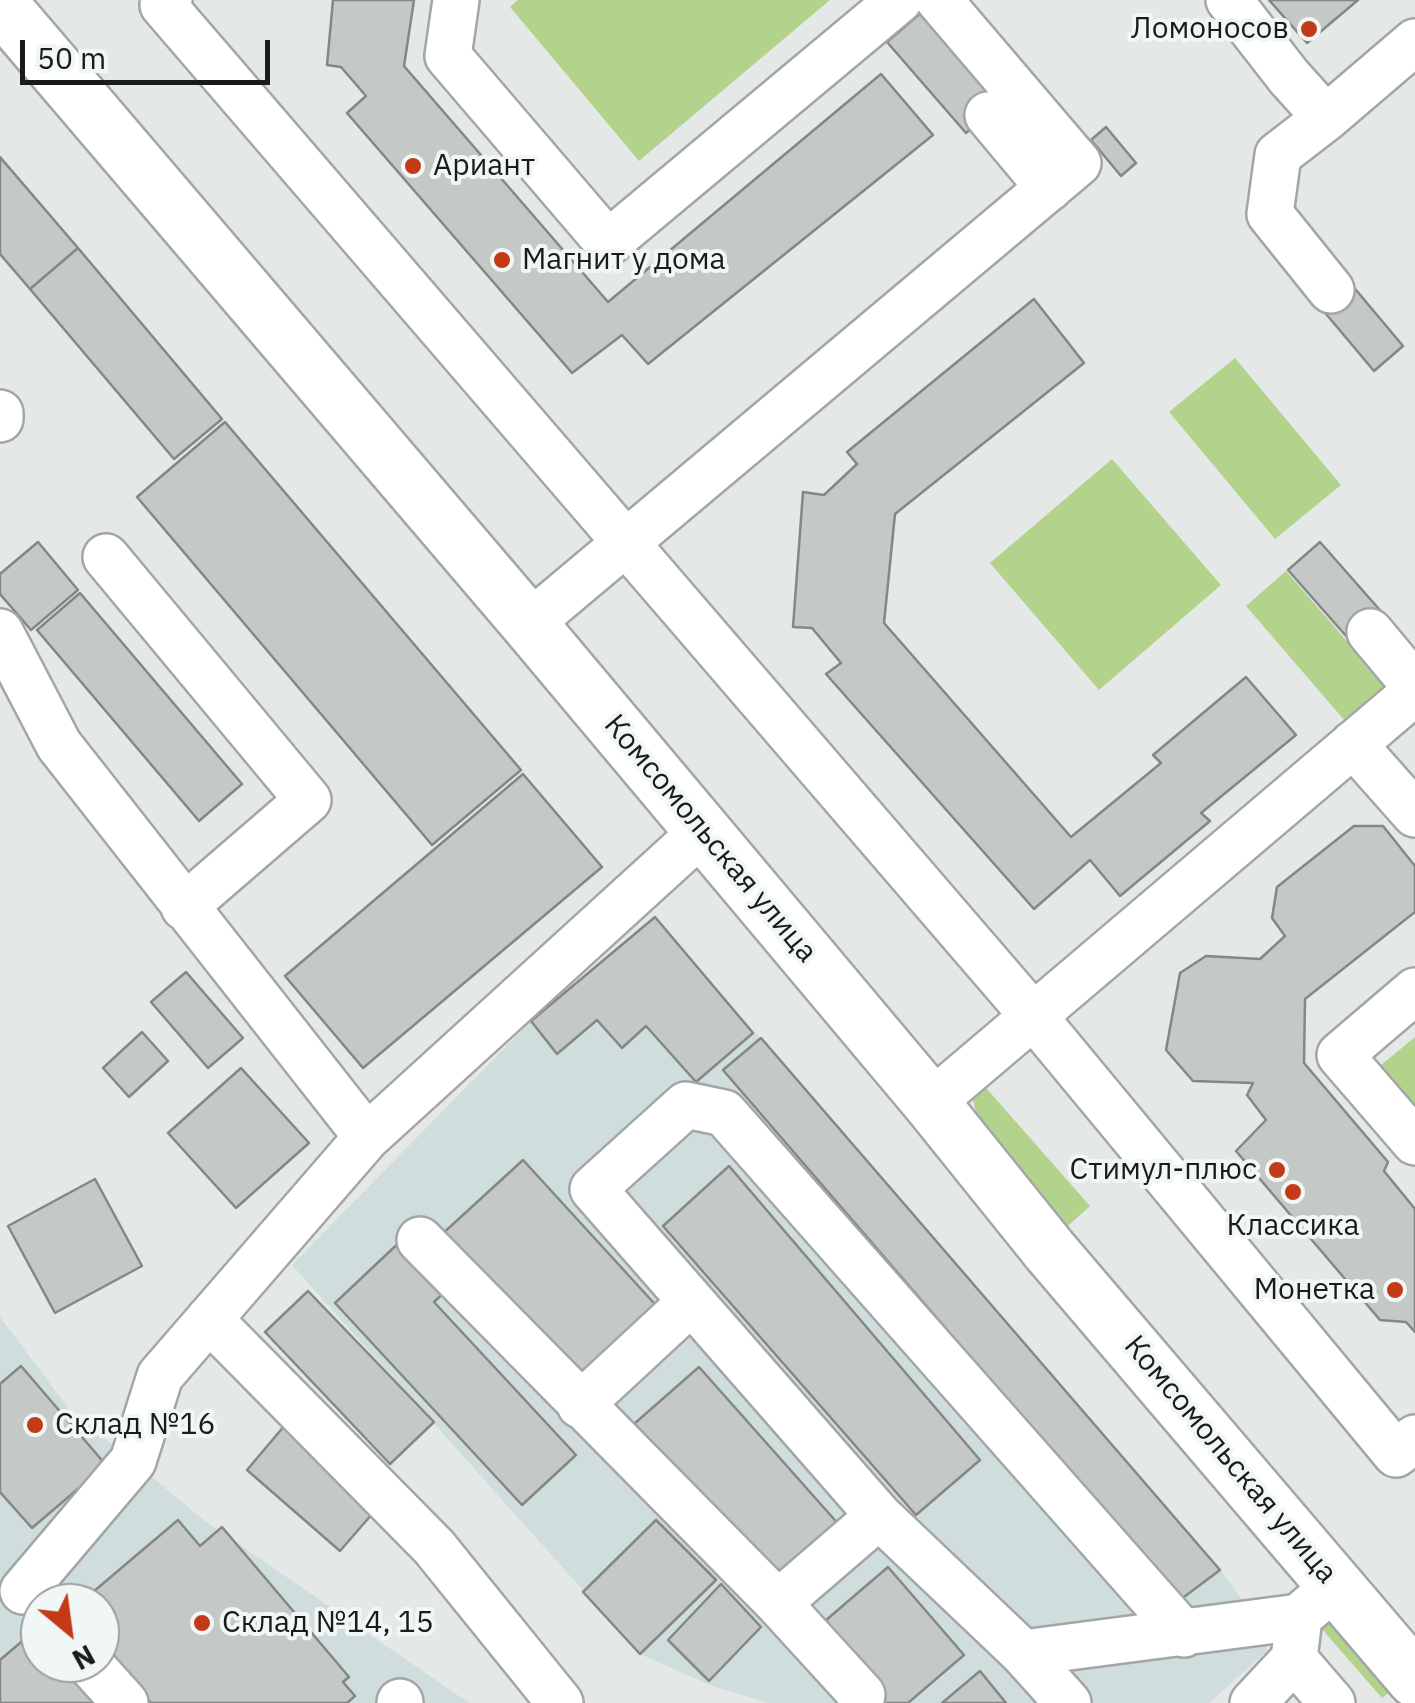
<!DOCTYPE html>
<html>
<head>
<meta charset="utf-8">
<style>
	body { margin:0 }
	#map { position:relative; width:1415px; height:1703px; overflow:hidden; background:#e4e9e8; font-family:"IBM Plex Sans",sans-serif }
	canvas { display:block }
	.north { position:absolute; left:20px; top:1583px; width:100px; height:100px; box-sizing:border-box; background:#f1f6f6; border:2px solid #9b9f9f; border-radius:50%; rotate:151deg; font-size:28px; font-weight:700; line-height:40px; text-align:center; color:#1a1c1c }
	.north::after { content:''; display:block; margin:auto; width:35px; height:45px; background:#c33a17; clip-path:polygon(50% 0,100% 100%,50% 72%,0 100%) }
	.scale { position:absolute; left:20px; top:40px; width:250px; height:45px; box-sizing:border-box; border:5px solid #1a1c1c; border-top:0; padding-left:12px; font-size:30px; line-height:35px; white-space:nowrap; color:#1a1c1c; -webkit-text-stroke:8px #f1f6f6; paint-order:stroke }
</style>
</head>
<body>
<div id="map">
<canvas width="1415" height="1703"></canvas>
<div class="north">N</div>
<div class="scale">50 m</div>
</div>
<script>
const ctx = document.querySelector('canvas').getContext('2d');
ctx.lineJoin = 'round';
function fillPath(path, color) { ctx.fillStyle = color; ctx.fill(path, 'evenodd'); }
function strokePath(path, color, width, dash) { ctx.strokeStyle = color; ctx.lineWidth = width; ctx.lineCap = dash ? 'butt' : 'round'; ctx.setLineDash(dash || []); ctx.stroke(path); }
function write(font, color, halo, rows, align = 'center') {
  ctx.font = font + ' "IBM Plex Sans",sans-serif'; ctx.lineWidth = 8; ctx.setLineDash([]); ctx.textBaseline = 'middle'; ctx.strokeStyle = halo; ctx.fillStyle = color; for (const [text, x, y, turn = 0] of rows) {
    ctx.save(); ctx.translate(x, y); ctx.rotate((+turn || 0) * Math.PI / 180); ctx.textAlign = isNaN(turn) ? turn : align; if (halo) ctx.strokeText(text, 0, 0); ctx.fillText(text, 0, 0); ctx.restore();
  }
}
fillPath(new Path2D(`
	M 655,917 L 1220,1570 L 1268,1634 L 1266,1652 L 1209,1703 L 768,1703 L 710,1685 L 640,1654 L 292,1265 L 531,1021 Z
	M 0,1317 L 69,1409 L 204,1520 L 469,1703 L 0,1703 ZM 40,1603 L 100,1603 L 100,1663 L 40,1663 Z`), '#cfdddc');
fillPath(new Path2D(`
	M 518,0 L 830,0 L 639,161 L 510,7 Z
	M 1235,358 L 1341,485 L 1275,539 L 1169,412 Z
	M 1112,459 L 1221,585 L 1099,690 L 990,563 Z
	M 1286,571 L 1386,686 L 1345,721 L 1246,606 Z
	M 1415,1037 L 1415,1119 L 1375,1070 Z
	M 980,1081 L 1090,1206 L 1068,1226 L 976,1113 L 973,1100 Z
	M 1331,1621 L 1398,1685 L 1382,1698 L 1320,1627 Z`), '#b3d38c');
const building = new Path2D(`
	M 333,0 L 414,0 L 404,66 L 608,302 L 881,74 L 933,135 L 648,364 L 622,335 L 572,373 L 347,113 L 366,96 L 341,67 L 327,65 Z
	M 1269,0 L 1358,0 L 1307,43 Z
	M 923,11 L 1002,102 L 966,133 L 887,42 Z
	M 1106,127 L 1136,163 L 1121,176 L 1091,140 Z
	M 0,157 L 78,248 L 30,289 L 0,254 Z
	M 78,248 L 222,419 L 174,459 L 30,289 Z
	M 1346,278 L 1403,346 L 1374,371 L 1316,302 Z
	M 1034,299 L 1084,363 L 895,514 L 884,623 L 1071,837 L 1161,763 L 1153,755 L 1246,677 L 1296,735 L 1201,813 L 1210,821 L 1120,896 L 1090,860 L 1034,909 L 826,674 L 841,663 L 812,628 L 793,627 L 803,492 L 824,495 L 857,464 L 847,452 Z
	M 225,422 L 521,770 L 432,845 L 137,497 Z
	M 38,542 L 78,590 L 31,630 L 0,594 L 0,574 Z
	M 1320,542 L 1386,617 L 1354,645 L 1288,570 Z
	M 80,593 L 242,784 L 199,821 L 37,630 Z
	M 523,774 L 602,867 L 363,1068 L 285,976 Z
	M 1354,826 L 1383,826 L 1415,866 L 1415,912 L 1305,999 L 1304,1063 L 1388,1162 L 1384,1171 L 1415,1209 L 1415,1332 L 1406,1322 L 1380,1320 L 1236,1151 L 1266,1120 L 1247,1095 L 1253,1083 L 1193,1081 L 1166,1050 L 1180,973 L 1206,956 L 1260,959 L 1285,936 L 1272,918 L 1277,887 Z
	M 655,917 L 753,1033 L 696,1082 L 646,1026 L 622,1048 L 597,1020 L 557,1054 L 531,1021 Z
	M 186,972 L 243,1038 L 208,1068 L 151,1002 Z
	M 142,1032 L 168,1061 L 129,1097 L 103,1068 Z
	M 761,1038 L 1220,1570 L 1180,1600 L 723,1070 Z
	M 241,1068 L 309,1143 L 236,1208 L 168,1133 Z
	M 523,1160 L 663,1313 L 577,1389 L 439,1237 Z
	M 729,1166 L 980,1460 L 916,1515 L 663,1226 Z
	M 95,1179 L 142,1266 L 55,1313 L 8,1226 Z
	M 405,1237 L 451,1286 L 434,1302 L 576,1455 L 522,1505 L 335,1303 Z
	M 308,1291 L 434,1422 L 390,1464 L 265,1332 Z
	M 21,1366 L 106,1465 L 32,1528 L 0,1492 L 0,1384 Z
	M 699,1367 L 841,1527 L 776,1585 L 634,1424 Z
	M 285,1425 L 379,1506 L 340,1551 L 247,1470 Z
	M 178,1520 L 200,1546 L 222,1527 L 349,1677 L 343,1682 L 355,1696 L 347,1703 L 151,1703 L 100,1643 L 100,1603 L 80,1603 Z
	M 656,1520 L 716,1580 L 640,1654 L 583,1592 Z
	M 888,1567 L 964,1655 L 908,1703 L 884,1703 L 818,1627 Z
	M 721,1584 L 761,1627 L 709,1681 L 668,1640 Z
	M 33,1632 L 40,1640 L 40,1663 L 60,1663 L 94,1703 L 0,1703 L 0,1660 Z
	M 980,1671 L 1006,1703 L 942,1703 Z`);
fillPath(building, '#c5c9c6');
strokePath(building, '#838785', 2.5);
const minor = new Path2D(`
	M 169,0 L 163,5 L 1035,1018 L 1396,1454 L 1415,1438
	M 456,0 L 448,56 L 608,243 L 899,0
	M 1229,0 L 1289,77 L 1326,118
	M 988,115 L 1049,188
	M 1331,290 L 1270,214 L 1278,155 L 1326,118 L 1415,42
	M 0,413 L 0,419
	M 106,557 L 308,800 L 184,907
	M 529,624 L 1078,163 L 939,0
	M 0,632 L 59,745 L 367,1137
	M 1370,632 L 1415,686
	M 1353,744 L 1415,814
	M 1415,991 L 1340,1055 L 1415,1142
	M 931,1103 L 1415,692
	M 420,1240 L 778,1603 L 862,1695
	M 209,1319 L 434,1547 L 560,1703
	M 580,1405 L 690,1303
	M 23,1591 L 133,1461 L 160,1376 L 367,1137 L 703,831
	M 778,1603 L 879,1516
	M 1299,1617 L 1294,1659 L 1332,1703
	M 1023,1653 L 1299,1617 L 1336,1585
	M 89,1663 L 125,1703
	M 400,1702 L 400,1703
	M 1068,1703 L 1023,1653 L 879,1516 L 593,1189 L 686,1105 L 724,1113 L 1184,1634
	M 1253,1703 L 1294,1659`);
const major = new Path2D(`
	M 0,4 L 529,624 L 931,1103 L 1050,1251 L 1415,1679`);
strokePath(minor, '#a2a6a6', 50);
strokePath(major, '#a2a6a6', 60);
strokePath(minor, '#fff', 45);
strokePath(major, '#fff', 55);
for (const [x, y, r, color] of [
	[1309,29,10,"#c33a17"],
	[413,166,10,"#c33a17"],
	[502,260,10,"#c33a17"],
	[1277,1170,10,"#c33a17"],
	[1293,1192,10,"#c33a17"],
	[1395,1290,10,"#c33a17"],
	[35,1425,10,"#c33a17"],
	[202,1623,10,"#c33a17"]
]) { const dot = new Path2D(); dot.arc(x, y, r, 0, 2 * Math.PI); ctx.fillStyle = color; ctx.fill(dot); strokePath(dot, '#f1f6f6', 4); }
write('30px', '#1a1c1c', '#f1f6f6', [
	["Ломоносов",1289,29,"right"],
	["Ариант",433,166],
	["Магнит у дома",522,260],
	["Стимул-плюс",1257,1170,"right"],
	["Классика",1293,1226,"center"],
	["Монетка",1375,1290,"right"],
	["Склад №16",55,1425],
	["Склад №14, 15",222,1623]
], 'left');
write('30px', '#1a1c1c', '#f1f6f6', [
	["Комсомольская улица",710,839,50],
	["Комсомольская улица",1230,1460,50]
]);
</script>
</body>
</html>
